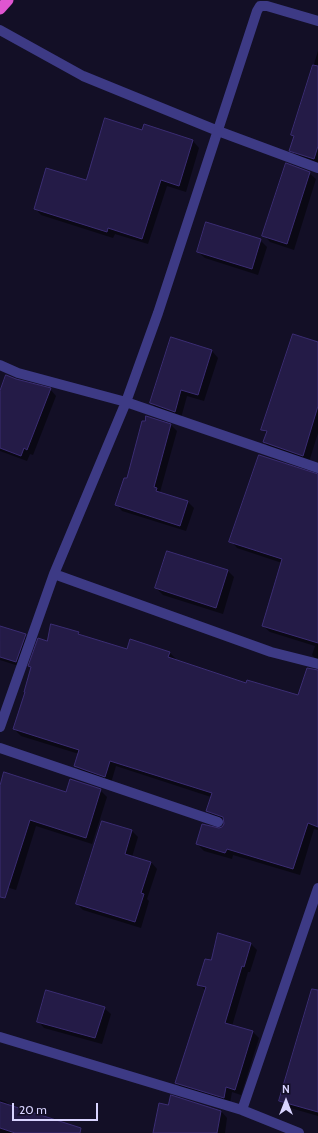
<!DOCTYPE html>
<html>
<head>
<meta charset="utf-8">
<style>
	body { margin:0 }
	#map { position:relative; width:318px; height:1133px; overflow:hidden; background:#130f26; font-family:Cabin,sans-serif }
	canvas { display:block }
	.north { position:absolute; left:266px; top:1081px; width:40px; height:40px; -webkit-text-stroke:3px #130f26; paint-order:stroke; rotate:0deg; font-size:11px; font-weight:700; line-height:16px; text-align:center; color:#d9d4ff }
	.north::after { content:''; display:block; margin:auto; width:14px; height:18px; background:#d9d4ff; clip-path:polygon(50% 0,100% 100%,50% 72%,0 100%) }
	.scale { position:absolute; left:12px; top:1103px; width:86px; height:18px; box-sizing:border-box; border:2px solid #d9d4ff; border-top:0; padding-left:5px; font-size:12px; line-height:14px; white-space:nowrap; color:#d9d4ff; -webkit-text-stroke:3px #130f26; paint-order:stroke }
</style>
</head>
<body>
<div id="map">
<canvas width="318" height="1133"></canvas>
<div class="north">N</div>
<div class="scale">20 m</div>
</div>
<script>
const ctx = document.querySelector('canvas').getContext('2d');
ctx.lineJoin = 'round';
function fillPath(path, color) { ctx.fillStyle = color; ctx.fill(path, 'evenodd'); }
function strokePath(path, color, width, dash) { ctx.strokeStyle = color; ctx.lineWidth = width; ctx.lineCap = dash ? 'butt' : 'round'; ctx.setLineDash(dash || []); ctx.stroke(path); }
fillPath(new Path2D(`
	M 318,51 L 318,166 L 299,158 L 291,150 L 295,138 L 292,135 Z
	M 144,126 L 193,141 L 199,148 L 186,192 L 167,186 L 148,244 L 115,234 L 113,238 L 41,215 L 35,208 L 86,182 L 143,131 Z
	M 309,173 L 316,179 L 294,250 L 270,242 L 264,235 Z
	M 260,240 L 267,247 L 258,275 L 205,258 L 198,252 Z
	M 318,343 L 318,433 L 309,462 L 271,449 L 264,442 L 267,434 L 263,429 Z
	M 212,351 L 218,358 L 204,401 L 187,396 L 181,418 L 158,410 L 151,403 Z
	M 50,389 L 56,396 L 33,455 L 30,454 L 27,461 L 0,451 L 0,394 Z
	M 147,417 L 171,425 L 177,431 L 160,492 L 161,494 L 188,502 L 194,508 L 186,531 L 122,511 L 117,505 L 127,480 Z
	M 318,475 L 318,661 L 312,655 L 315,646 L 270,632 L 263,626 L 282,563 L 237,548 L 231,541 Z
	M 228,571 L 234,577 L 223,614 L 163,595 L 156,588 Z
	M 0,627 L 25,635 L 31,641 L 22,667 L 0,660 Z
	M 78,632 L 82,636 L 128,650 L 169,652 L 176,659 L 175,661 L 247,684 L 299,696 L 318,671 L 318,830 L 314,829 L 300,875 L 233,855 L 232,859 L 204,851 L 197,844 L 223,828 L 225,824 L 225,822 L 214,817 L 207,811 L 211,797 L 116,766 L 111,783 L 82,773 L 75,766 L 79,754 L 21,736 L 14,729 L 26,693 L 32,668 L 30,666 L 47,643 Z
	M 0,789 L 67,793 L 100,790 L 107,797 L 92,844 L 36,826 L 16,890 L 0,885 Z
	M 103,822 L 132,831 L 138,837 L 132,857 L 151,862 L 157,869 L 147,899 L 149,901 L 141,928 L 83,910 L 77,904 Z
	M 219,935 L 251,944 L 257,950 L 250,972 L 248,972 L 232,1026 L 253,1032 L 259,1038 L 241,1095 L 232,1092 L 230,1103 L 182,1089 L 176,1083 L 206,991 L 199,984 L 211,961 Z
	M 318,1002 L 318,1116 L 287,1107 L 280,1100 Z
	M 104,1008 L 111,1014 L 102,1044 L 44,1028 L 38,1021 Z
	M 0,1100 L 6,1102 L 48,1133 L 0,1133 Z
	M 221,1111 L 227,1118 L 225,1133 L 154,1133 Z`), '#0007');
const building = new Path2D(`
	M 313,65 L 318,66 L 318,146 L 314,159 L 289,151 L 294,136 L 291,135 Z
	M 105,118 L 142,130 L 144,124 L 193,140 L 179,186 L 161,180 L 142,239 L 108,228 L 107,232 L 34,209 L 46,168 L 86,180 Z
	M 286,163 L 310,172 L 287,244 L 262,236 Z
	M 206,222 L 261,239 L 252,269 L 197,252 Z
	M 293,334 L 318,342 L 318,406 L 303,456 L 263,442 L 267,431 L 261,430 Z
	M 171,337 L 212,350 L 198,395 L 181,390 L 175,412 L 150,403 Z
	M 6,375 L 16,379 L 51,388 L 27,450 L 24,448 L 21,456 L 0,448 L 0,391 Z
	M 146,416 L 171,424 L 154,487 L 157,488 L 156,491 L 188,501 L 180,526 L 115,505 L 124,478 L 127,478 L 142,421 L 145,421 Z
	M 259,455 L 318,474 L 318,643 L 262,626 L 282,559 L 229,542 Z
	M 167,551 L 228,570 L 216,608 L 155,588 Z
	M 51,624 L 79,632 L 78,634 L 127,649 L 130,639 L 170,652 L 168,657 L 246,683 L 247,680 L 298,695 L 307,668 L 318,670 L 318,827 L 308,823 L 293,869 L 227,849 L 225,853 L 196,844 L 202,824 L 219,828 L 222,827 L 224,824 L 223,817 L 206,811 L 212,793 L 110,761 L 105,777 L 74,766 L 79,750 L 13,729 L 25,692 L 24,692 L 31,667 L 28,666 L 38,638 L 47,641 Z
	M 0,626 L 26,634 L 16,662 L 0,657 Z
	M 4,772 L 66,792 L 70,779 L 101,789 L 86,838 L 30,820 L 5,898 L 0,897 L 0,786 Z
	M 102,821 L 132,830 L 125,854 L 151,862 L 141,893 L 144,894 L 135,922 L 76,904 Z
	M 218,933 L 251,943 L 244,967 L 242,966 L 225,1023 L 253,1031 L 235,1090 L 226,1087 L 224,1098 L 175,1083 L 206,987 L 197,985 L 205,959 L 211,960 Z
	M 312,989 L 318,990 L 318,1112 L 279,1101 Z
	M 46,990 L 105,1007 L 95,1038 L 37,1022 Z
	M 171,1095 L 221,1111 L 217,1133 L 153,1133 L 159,1103 L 168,1105 Z
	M 0,1102 L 81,1128 L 80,1133 L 15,1133 L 0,1128 Z`);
fillPath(building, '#241b47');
strokePath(building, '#3b2d73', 1);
strokePath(new Path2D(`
	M 0,30 L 83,76 L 218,131 L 318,168
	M 0,365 L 18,373 L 126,402 L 318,468
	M 54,574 L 271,652 L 318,664
	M 0,727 L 54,574 L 126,402 L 158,313 L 257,11 L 260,6 L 267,6 L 318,21
	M 0,748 L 218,822
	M 0,1037 L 242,1110 L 318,888
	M 242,1110 L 299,1133`), '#3d3a85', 10);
strokePath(new Path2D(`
	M 0,9 L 8,0`), '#e055d1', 11);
</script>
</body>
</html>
